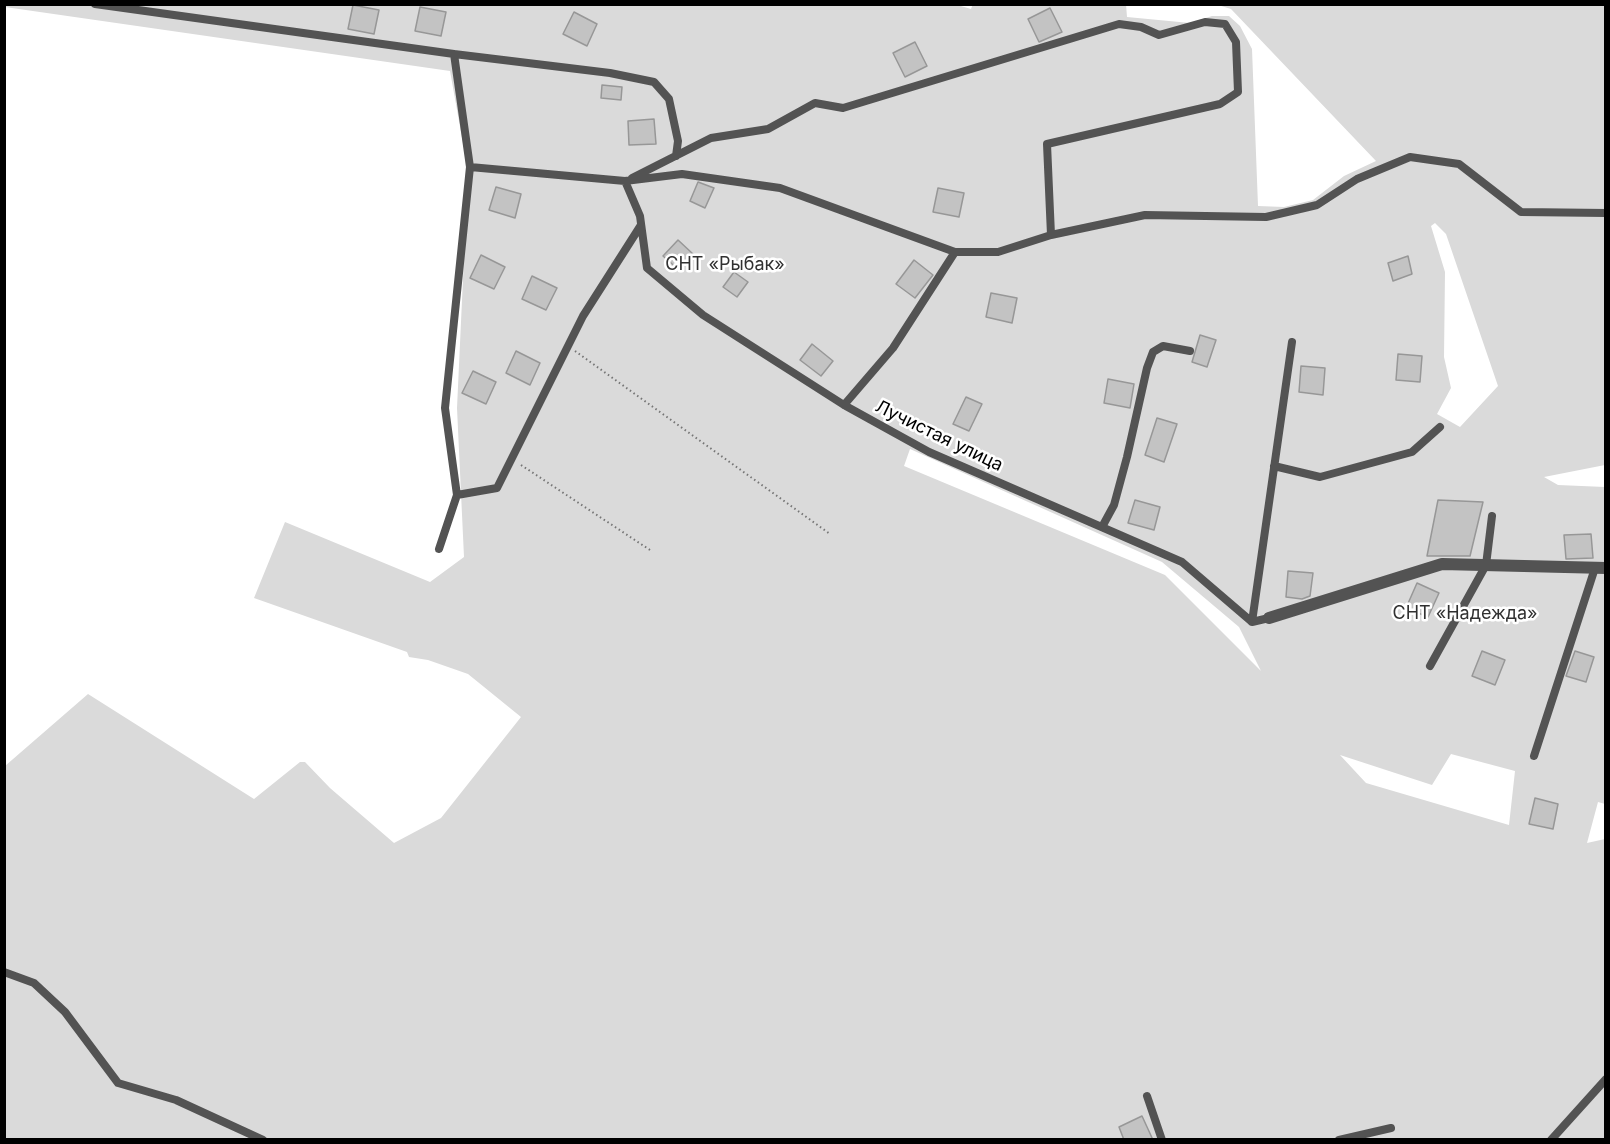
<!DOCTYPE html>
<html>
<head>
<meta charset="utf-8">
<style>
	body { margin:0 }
	#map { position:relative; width:1610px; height:1144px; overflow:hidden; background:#fff; font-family:Inter,sans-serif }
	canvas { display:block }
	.frame { position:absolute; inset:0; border:6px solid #000; pointer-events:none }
</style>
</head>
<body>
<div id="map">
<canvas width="1610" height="1144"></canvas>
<div class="frame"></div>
</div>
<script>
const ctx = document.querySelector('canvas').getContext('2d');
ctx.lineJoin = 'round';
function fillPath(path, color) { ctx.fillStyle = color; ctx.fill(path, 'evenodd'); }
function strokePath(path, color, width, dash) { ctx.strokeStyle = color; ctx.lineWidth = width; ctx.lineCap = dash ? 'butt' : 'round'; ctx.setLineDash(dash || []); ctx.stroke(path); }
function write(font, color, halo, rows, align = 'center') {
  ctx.font = font + ' Inter,sans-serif'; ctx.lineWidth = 5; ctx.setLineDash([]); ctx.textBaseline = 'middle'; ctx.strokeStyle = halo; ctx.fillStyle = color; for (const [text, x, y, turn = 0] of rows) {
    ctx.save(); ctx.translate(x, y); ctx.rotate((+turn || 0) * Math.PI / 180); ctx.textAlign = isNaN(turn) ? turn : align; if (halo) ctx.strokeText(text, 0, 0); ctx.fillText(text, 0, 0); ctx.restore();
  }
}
fillPath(new Path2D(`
	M 5,4 L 954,4 L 971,9 L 973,4 L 1126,4 L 1127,17 L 1190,23 L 1212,16 L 1229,16 L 1240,26 L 1252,49 L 1258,206 L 1284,207 L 1313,200 L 1344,176 L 1376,161 L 1231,9 L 1218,5 L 1605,5 L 1605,465 L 1544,477 L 1558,485 L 1605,487 L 1605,804 L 1598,802 L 1587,843 L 1605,839 L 1605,1139 L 5,1139 L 5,766 L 88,694 L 254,799 L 300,762 L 305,762 L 330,788 L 394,843 L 441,818 L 521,717 L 468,674 L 428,660 L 409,657 L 407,652 L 254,598 L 285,522 L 430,582 L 464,557 L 457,408 L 468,171 L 450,71 L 5,7 ZM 1435,223 L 1446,234 L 1498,386 L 1460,427 L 1437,414 L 1451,388 L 1444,357 L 1445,272 L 1431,226 ZM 910,449 L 1162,562 L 1239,627 L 1261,671 L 1165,575 L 904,466 ZM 1451,754 L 1515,771 L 1509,825 L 1366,783 L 1340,755 L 1432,785 Z`), '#dadada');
const building = new Path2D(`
	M 353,5 L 379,10 L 374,34 L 348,29 Z
	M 420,7 L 446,12 L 441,36 L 415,31 Z
	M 1050,8 L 1062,32 L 1039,42 L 1028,19 Z
	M 574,12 L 597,24 L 587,46 L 563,34 Z
	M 915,42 L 927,66 L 905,77 L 893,53 Z
	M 602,85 L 622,87 L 621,100 L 601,98 Z
	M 654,119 L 656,144 L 629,145 L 628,121 Z
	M 698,182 L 714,188 L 705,208 L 690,201 Z
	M 496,187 L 521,194 L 515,218 L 489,210 Z
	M 938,188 L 964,193 L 959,217 L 933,212 Z
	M 678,240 L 693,254 L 679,270 L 663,256 Z
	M 481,255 L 505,267 L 494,289 L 470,278 Z
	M 1408,256 L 1412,274 L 1393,281 L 1388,263 Z
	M 914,260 L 933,275 L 915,298 L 896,284 Z
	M 734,272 L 748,282 L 737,297 L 723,287 Z
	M 532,276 L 557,288 L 546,310 L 522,299 Z
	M 991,293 L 1017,298 L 1012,323 L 986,317 Z
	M 1200,335 L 1216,340 L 1207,367 L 1192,362 Z
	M 812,344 L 833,361 L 821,376 L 800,360 Z
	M 516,351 L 540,363 L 530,385 L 506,373 Z
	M 1398,354 L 1422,356 L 1420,382 L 1396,380 Z
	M 1301,366 L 1325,368 L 1323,395 L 1299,392 Z
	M 473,371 L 496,382 L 486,404 L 462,393 Z
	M 1108,379 L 1134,384 L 1130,408 L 1104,403 Z
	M 966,397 L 982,404 L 969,431 L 953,424 Z
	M 1157,418 L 1177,424 L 1164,462 L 1145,455 Z
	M 1135,500 L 1160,507 L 1154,530 L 1128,523 Z
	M 1438,500 L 1483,502 L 1470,556 L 1427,556 Z
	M 1591,534 L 1593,558 L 1566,559 L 1564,535 Z
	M 1288,571 L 1313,573 L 1310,596 L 1302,599 L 1286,597 Z
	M 1417,583 L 1439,593 L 1428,617 L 1406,608 Z
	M 1482,651 L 1505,660 L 1495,685 L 1472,676 Z
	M 1575,651 L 1594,657 L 1586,682 L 1566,676 Z
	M 1535,798 L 1558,804 L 1553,829 L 1529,824 Z
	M 1142,1116 L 1153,1140 L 1124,1140 L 1119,1127 Z`);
fillPath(building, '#c3c3c3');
strokePath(building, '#979797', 1.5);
strokePath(new Path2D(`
	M 575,351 L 830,534
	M 521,465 L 650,550`), '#757575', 2, [1.5, 3]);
strokePath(new Path2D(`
	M 95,4 L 454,54 L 470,167 L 445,408 L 457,495 L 439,549
	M 454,54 L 610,73 L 654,82 L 669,99 L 678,141 L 676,156
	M 470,167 L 625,181 L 640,216 L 647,268 L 703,315 L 844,405 L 929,452 L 1182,562 L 1252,622 L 1269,618
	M 632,178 L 711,138 L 768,129 L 815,103 L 843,108 L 1119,24 L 1141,27 L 1159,35 L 1205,22 L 1225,24 L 1236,42 L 1238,92 L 1220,104 L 1047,144 L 1051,235
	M 625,181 L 682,174 L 780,188 L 955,252 L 998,252 L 1051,235 L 1145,215 L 1266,217 L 1317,205 L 1357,179 L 1410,157 L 1459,164 L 1521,212 L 1606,213
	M 844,405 L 893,348 L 955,252
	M 1274,466 L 1320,477 L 1412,452 L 1440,427
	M 457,495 L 497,488 L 583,316 L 641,225
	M 1102,527 L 1114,505 L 1127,457 L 1147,368 L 1153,352 L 1163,346 L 1190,351
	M 1252,622 L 1292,342
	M 1430,666 L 1486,565 L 1492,516
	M 1534,756 L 1595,568
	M 4,972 L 34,983 L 65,1012 L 118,1083 L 176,1100 L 263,1140
	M 1147,1096 L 1162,1140
	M 1339,1140 L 1391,1128
	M 1551,1140 L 1606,1079`), '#535353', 8);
strokePath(new Path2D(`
	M 1269,618 L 1442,564 L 1606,568`), '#535353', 12);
write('18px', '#313131', '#fff', [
	["СНТ «Рыбак»",725,265],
	["СНТ «Надежда»",1465,614]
]);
write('18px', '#000', '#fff', [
	["Лучистая улица",939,436,26]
]);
</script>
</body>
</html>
